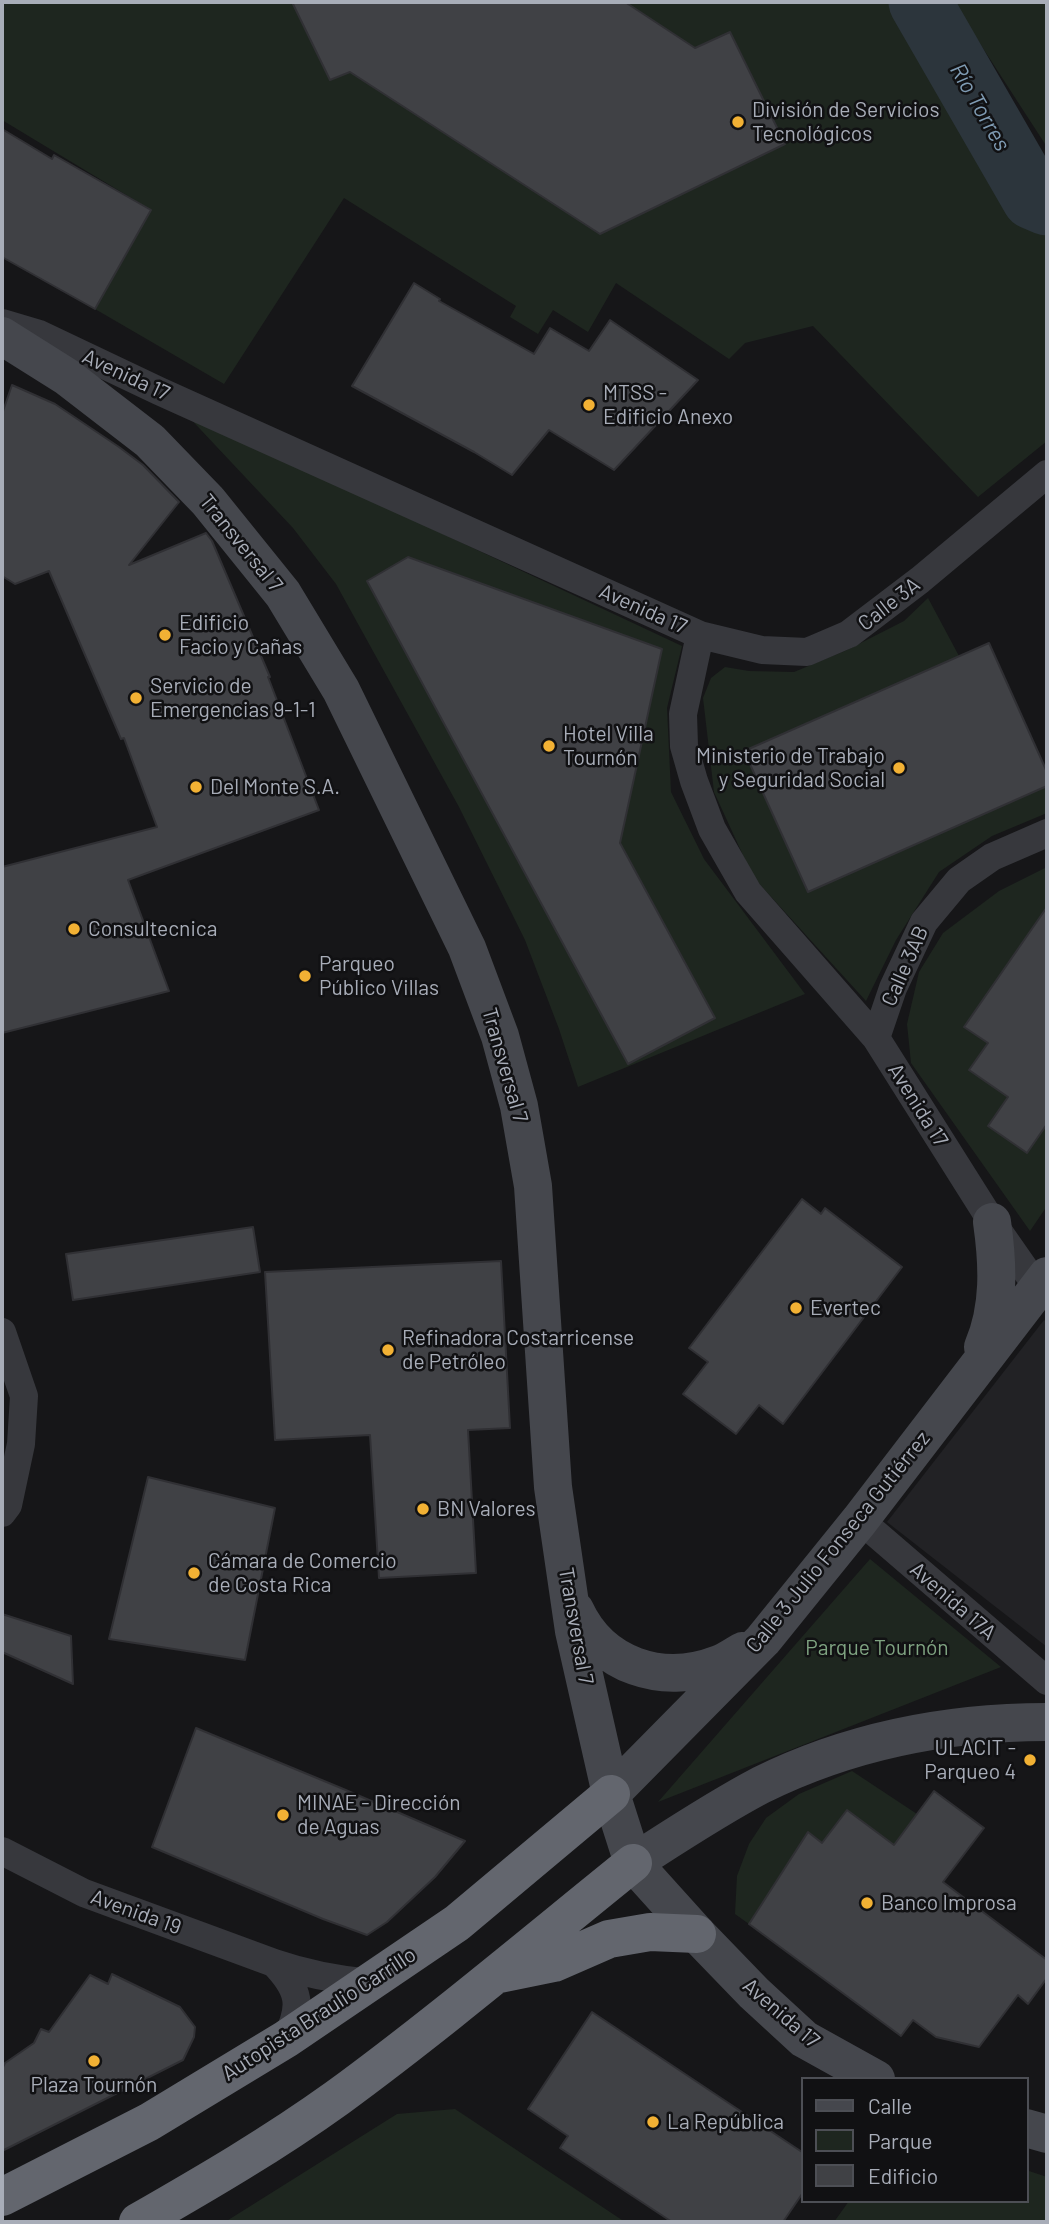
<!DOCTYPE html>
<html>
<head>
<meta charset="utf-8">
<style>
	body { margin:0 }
	#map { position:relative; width:1049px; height:2224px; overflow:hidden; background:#161618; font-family:Barlow,sans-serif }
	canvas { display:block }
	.frame { position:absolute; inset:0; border:4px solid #a8adb8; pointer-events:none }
	.legend { position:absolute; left:801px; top:2077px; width:228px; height:126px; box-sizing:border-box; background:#111113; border:2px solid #4d4f55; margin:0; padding:9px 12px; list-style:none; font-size:21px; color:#a8adb8 }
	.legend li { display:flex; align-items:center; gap:14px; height:35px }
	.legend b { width:35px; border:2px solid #4d4f55 }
</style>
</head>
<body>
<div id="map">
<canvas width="1049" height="2224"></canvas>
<div class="frame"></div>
<ul class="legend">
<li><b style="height:9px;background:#45474d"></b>Calle</li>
<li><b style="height:19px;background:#1e261f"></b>Parque</li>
<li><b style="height:19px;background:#404145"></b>Edificio</li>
</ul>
</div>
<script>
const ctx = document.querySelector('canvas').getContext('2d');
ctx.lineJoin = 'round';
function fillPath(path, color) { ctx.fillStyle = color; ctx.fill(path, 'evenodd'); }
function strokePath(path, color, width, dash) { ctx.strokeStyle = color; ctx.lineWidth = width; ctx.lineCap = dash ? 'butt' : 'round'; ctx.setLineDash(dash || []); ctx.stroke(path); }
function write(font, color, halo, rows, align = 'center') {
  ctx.font = font + ' Barlow,sans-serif'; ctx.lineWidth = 5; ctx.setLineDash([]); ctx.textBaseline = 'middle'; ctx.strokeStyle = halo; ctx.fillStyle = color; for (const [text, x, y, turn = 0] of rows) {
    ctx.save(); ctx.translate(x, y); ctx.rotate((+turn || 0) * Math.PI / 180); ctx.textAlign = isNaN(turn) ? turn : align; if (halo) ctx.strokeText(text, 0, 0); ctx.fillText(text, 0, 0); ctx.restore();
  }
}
fillPath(new Path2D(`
	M 1044,1320 L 1047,1322 L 1047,1647 L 887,1522 Z`), '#222225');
fillPath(new Path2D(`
	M 2,2 L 292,2 L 330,80 L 350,72 L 600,234 L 730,32 L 695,48 L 625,2 L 920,2 L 1033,198 L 1047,204 L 1047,441 L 978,497 L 813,326 L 745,343 L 729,359 L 616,283 L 588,332 L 553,310 L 538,334 L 510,317 L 516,306 L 344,198 L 224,384 L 95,309 L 151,210 L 2,120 Z
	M 953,2 L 1047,2 L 1047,147 Z
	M 185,413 L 682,646 L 667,708 L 671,792 L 704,859 L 805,994 L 578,1087 L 559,1029 L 525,940 L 459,807 L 336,584 L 293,528 ZM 408,557 L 662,649 L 620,843 L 715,1018 L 628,1063 L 368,581 Z
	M 928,598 L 959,656 L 744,751 L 808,892 L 1047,786 L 1047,813 L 992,836 L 939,872 L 896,940 L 866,1001 L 753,877 L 714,792 L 703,698 L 711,678 L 725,667 L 749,671 L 794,672 L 847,650 L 904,621 Z
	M 1047,867 L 1047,908 L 964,1027 L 988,1043 L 969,1070 L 1008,1097 L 988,1126 L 1027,1153 L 1047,1124 L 1047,1206 L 1030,1231 L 911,1063 L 907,1024 L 919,972 L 943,933 L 999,891 Z
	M 870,1559 L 1001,1667 L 658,1802 Z
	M 852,1771 L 917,1814 L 894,1845 L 847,1810 L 822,1843 L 808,1833 L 749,1924 L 735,1914 L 737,1876 L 749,1844 L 766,1818 L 799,1794 Z
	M 455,2109 L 625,2222 L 225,2222 L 397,2114 Z
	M 1026,2170 L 1047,2177 L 1047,2222 L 834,2222 L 849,2201 L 1026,2201 Z`), '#1e261f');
strokePath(new Path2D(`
	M 920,2 L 1033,198 L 1047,204`), '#2c353c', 63);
const building = new Path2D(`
	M 292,2 L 625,2 L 695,48 L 730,32 L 785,144 L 600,234 L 350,72 L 330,80 Z
	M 2,129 L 52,159 L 54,155 L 151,210 L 95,309 L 2,257 Z
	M 414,283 L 440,299 L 439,301 L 534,354 L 550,328 L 589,351 L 610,320 L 698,380 L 614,470 L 549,430 L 512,475 L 474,452 L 352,386 Z
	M 12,385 L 55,404 L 119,447 L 143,465 L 179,502 L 129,565 L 206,533 L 212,541 L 270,677 L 268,677 L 319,810 L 128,880 L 169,991 L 2,1033 L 2,867 L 157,827 L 124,738 L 121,739 L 49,571 L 15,584 L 2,576 L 2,414 Z
	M 408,557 L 662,649 L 620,843 L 715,1018 L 628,1064 L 367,581 Z
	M 989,643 L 1047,772 L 1047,786 L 808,892 L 744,751 Z
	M 1047,907 L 1047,1124 L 1027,1153 L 988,1126 L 1008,1097 L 969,1070 L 988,1043 L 964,1027 Z
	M 802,1199 L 821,1214 L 825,1208 L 902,1267 L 783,1424 L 759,1405 L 736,1434 L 683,1394 L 708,1362 L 689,1348 Z
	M 253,1227 L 260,1272 L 73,1300 L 66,1254 Z
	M 501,1261 L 510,1428 L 468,1430 L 476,1573 L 379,1578 L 370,1435 L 275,1440 L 265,1272 Z
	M 148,1477 L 275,1508 L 245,1660 L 109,1639 Z
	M 2,1614 L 71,1636 L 73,1684 L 2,1652 Z
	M 196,1728 L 341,1788 L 465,1841 L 435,1877 L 387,1922 L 367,1935 L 323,1919 L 152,1847 Z
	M 934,1791 L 984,1828 L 943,1882 L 1047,1960 L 1047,1978 L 1028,2004 L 1018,1995 L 979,2047 L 936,2037 L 913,2020 L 901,2036 L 749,1924 L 808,1832 L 822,1843 L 847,1810 L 894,1845 Z
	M 112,1974 L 180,2007 L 195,2027 L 194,2037 L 183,2060 L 2,2151 L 2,2069 L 5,2063 L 34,2043 L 41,2029 L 49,2032 L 90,1975 L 108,1984 Z
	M 592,2012 L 802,2152 L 802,2194 L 783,2222 L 672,2222 L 560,2148 L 568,2136 L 528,2109 Z`);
fillPath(building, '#404145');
strokePath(building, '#303034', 2);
strokePath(new Path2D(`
	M 2,323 L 39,334 L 159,391 L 700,635 L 683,714 L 684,746 L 694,781 L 712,829 L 748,892 L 876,1038 L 992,1222 L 1038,1288 L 1047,1295
	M 700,635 L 762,650 L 807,652 L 849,634 L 920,580 L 1047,474
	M 876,1038 L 893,988 L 924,922 L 959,880 L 992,857 L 1047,833
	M 2,1332 L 24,1396 L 21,1444 L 8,1505 L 2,1513
	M 860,1520 L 1047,1681
	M 2,1851 L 84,1893 L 274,1963 C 306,1974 337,1980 371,1983
	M 274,1963 C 300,1990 303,2006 286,2039`), '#37383d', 28);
strokePath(new Path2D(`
	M 2,336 L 67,377 L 150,441 L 208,501 L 283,594 L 341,690 L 467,948 L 500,1036 L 519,1106 L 533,1186 L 553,1487 L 574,1631 L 611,1794 L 633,1863 L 697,1934 L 754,1993 L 804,2039 L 876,2079
	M 983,1347 C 1000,1307 998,1264 992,1222
	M 575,1610 C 601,1666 662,1686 719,1664 C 727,1661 735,1655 743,1651
	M 611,1794 L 763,1640 L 860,1520 L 1047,1276
	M 633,1863 C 675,1836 717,1808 761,1785 C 850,1741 949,1722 1047,1722
	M 1026,2128 L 1047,2134`), '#45474d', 38);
strokePath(new Path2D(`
	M 500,1974 L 554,1963 L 609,1939 L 650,1932 L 697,1934
	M 2,2197 L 149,2122 L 286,2039 L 457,1923 L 611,1794
	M 138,2222 C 206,2183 273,2144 337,2098 C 438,2024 535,1942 633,1863`), '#63666e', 38);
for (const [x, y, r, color] of [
	[738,122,7,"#f2b134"],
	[589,405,7,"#f2b134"],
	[165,635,7,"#f2b134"],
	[136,698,7,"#f2b134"],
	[549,746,7,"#f2b134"],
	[899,768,7,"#f2b134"],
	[196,787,7,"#f2b134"],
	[74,929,7,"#f2b134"],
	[305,976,7,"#f2b134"],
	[796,1308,7,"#f2b134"],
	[388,1350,7,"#f2b134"],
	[423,1509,7,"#f2b134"],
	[194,1573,7,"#f2b134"],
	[1030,1760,7,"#f2b134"],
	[283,1815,7,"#f2b134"],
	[867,1903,7,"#f2b134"],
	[94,2061,7,"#f2b134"],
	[653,2122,7,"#f2b134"]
]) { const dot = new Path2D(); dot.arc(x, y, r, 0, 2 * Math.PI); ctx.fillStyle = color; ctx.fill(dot); strokePath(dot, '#111113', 2.5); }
write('21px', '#a8adb8', '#111113', [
	["División de Servicios",752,110],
	["Tecnológicos",752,134],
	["MTSS -",603,393],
	["Edificio Anexo",603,417],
	["Edificio",179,623],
	["Facio y Cañas",179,647],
	["Servicio de",150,686],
	["Emergencias 9-1-1",150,710],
	["Hotel Villa",563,734],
	["Tournón",563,758],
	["Ministerio de Trabajo",885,756,"right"],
	["y Seguridad Social",885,780,"right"],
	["Del Monte S.A.",210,787],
	["Consultecnica",88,929],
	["Parqueo",319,964],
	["Público Villas",319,988],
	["Evertec",810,1308],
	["Refinadora Costarricense",402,1338],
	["de Petróleo",402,1362],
	["BN Valores",437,1509],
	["Cámara de Comercio",208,1561],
	["de Costa Rica",208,1585],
	["ULACIT -",1016,1748,"right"],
	["Parqueo 4",1016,1772,"right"],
	["MINAE - Dirección",297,1803],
	["de Aguas",297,1827],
	["Banco Improsa",881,1903],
	["Plaza Tournón",94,2085,"center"],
	["La República",667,2122]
], 'left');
write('21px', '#a8adb8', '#111113', [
	["Avenida 17",126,375,25],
	["Transversal 7",241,543,51],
	["Calle 3A",889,604,-38],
	["Avenida 17",643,609,24],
	["Calle 3AB",905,966,-66],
	["Transversal 7",505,1065,74],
	["Avenida 17",918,1105,58],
	["Calle 3 Julio Fonseca Gutiérrez",838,1542,-51],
	["Avenida 17A",953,1601,41],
	["Transversal 7",576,1626,80],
	["Avenida 19",136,1912,20],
	["Avenida 17",781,2013,41],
	["Autopista Braulio Carrillo",319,2014,-33]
]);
write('21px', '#7fa381', '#111113', [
	["Parque Tournón",877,1648]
]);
write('italic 23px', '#7f9bb3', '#111113', [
	["Río Torres",980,107,60]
]);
</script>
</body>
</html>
